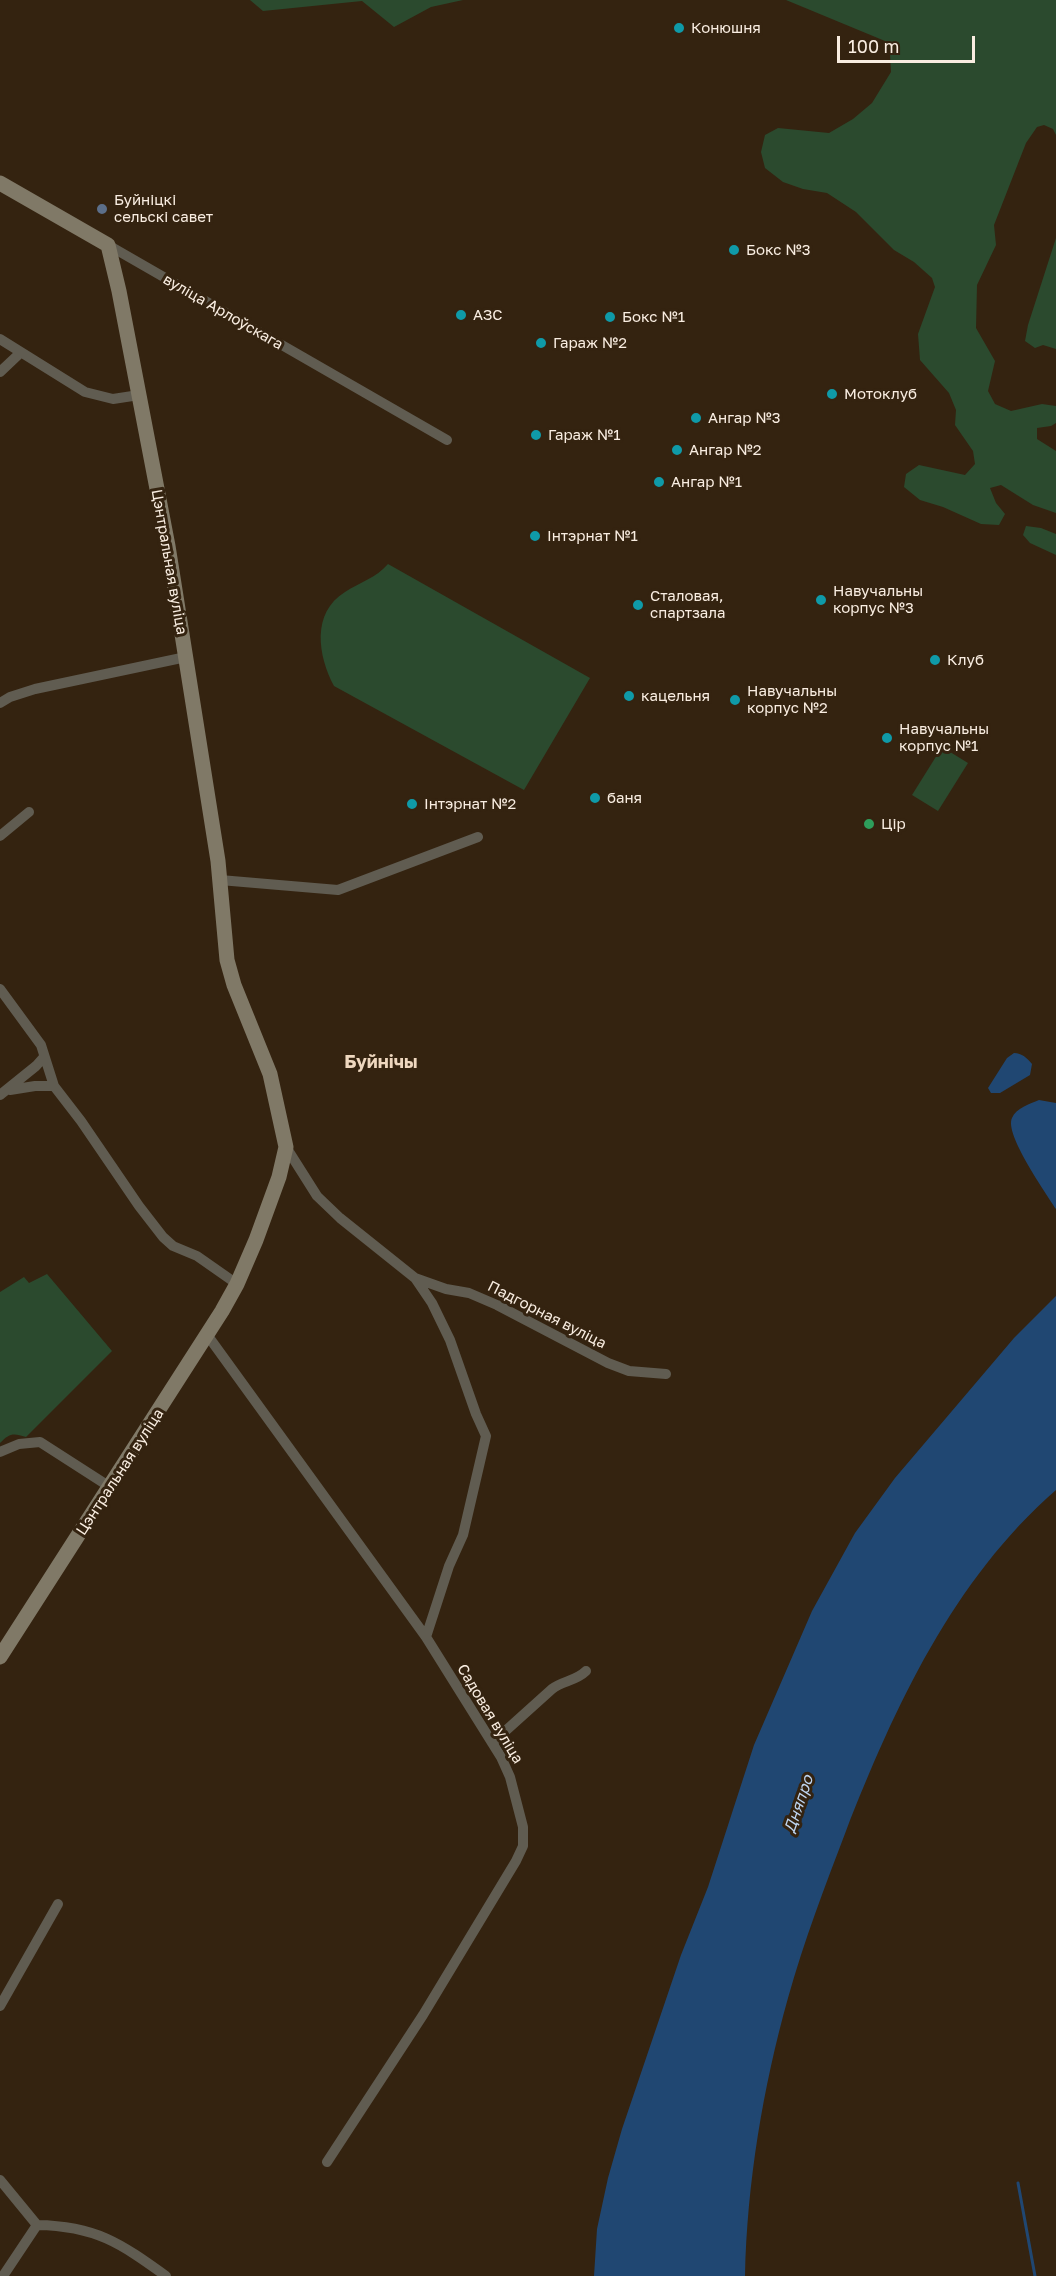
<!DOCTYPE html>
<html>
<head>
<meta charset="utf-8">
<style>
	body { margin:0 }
	#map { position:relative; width:1056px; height:2276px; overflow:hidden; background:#342310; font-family:"Golos Text",sans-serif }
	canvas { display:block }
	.scale { position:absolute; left:837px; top:36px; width:138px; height:27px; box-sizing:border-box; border:3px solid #f9ede1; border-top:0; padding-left:8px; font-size:18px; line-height:21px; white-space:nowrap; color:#f9ede1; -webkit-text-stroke:4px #342310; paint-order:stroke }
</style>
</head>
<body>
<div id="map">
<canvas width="1056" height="2276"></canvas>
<div class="scale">100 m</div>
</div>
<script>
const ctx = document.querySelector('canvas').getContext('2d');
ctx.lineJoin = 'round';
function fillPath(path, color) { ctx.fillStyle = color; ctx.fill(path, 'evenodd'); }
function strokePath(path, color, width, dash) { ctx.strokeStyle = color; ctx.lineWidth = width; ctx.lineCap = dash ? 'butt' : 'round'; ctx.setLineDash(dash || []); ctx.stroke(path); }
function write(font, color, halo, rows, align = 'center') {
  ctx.font = font + ' "Golos Text",sans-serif'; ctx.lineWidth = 6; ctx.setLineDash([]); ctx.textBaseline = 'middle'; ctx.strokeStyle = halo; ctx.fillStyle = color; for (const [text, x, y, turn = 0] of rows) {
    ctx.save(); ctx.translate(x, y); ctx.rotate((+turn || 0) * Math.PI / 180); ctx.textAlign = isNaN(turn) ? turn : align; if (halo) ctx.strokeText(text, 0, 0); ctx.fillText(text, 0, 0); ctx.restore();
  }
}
fillPath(new Path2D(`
	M 250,0 L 463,0 L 431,7 L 394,27 L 362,1 L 263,11 Z
	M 786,0 L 1056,0 L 1056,135 L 1053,129 L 1044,125 L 1037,127 L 1026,143 L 994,225 L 996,245 L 977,285 L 976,328 L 995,361 L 988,391 L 995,404 L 1011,411 L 1042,404 L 1056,406 L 1056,423 L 1051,426 L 1037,428 L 1037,439 L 1056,451 L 1056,513 L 1033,505 L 1001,485 L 990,488 L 996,503 L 1005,514 L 999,525 L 981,524 L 943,507 L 920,500 L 904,487 L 906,474 L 919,465 L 965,475 L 975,464 L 973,451 L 955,425 L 956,410 L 949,393 L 920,360 L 918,334 L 935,287 L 932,278 L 914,262 L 894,250 L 856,212 L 827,193 L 803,189 L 783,182 L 765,168 L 761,152 L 765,135 L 778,128 L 829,133 L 853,119 L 872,103 L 891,72 L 890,53 L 885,41 Z
	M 1056,238 L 1056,349 L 1043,345 L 1035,348 L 1025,341 L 1028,325 Z
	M 1026,526 L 1041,528 L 1056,534 L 1056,555 L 1030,543 L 1023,535 Z
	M 388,564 L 590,678 L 524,790 L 334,686 C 318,656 311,613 345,592 C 360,582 376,578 388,564 Z
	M 942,747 L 968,763 L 938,811 L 912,795 Z
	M 47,1274 L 112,1351 L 26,1437 C 13,1433 10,1433 0,1443 L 0,1292 L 24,1277 L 29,1283 Z`), '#2b4a2e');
fillPath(new Path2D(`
	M 1014,1053 C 1022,1053 1027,1058 1032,1064 L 1030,1075 L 1000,1093 L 991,1093 L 988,1088 L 1007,1058 Z
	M 1039,1100 L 1056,1103 L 1056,1209 C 1046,1193 1004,1134 1012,1118 C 1016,1108 1030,1104 1039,1100 Z
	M 1056,1296 L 1056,1490 C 953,1580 895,1706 846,1831 C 825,1886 804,1941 788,1998 C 763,2087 747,2183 745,2276 L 594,2276 L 597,2229 L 608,2178 L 622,2129 L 681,1955 L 708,1887 L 754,1745 L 812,1611 L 855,1533 L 895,1478 L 1014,1338 Z`), '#204772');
strokePath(new Path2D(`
	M 1018,2183 L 1035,2276`), '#204772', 3);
strokePath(new Path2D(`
	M 108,245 L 447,440
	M 0,339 L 85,392 L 113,399 L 139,395
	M 0,372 L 20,353
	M 0,703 L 10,697 L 35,689 L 186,657
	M 0,836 L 29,812
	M 220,880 L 338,890 L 478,837
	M 0,989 L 41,1045 L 54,1086 L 81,1121 L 139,1206 L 163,1237 L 173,1246 L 197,1256 L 237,1284
	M 10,1090 L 35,1086 L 54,1086
	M 0,1095 L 36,1066 L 44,1057
	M 286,1147 L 317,1196 L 340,1218 L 415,1278 L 446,1289 L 469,1293 L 497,1305 L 608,1363 L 629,1371 L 666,1374
	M 415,1278 L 432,1303 L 450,1340 L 476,1414 L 486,1436 L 463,1535 L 449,1566 L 426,1637
	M 208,1336 L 426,1637 L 501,1757 L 510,1777 L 523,1827 L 523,1846 L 516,1861 L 423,2015 L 327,2162
	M 0,1452 L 19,1444 L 40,1442 L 110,1487
	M 492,1743 L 552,1689 C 562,1681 576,1681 586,1671
	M 0,2006 L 58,1904
	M 0,2180 L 37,2225
	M 37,2225 C 96,2226 120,2243 166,2276
	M 3,2276 L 37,2225`), '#605c51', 10);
strokePath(new Path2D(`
	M 0,183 L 108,245 L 119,291 L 168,546 L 218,861 L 227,960 L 234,985 L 270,1074 L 286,1147 L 279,1177 L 256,1240 L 237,1284 L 222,1311 L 0,1657`), '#807967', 15);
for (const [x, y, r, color] of [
	[679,28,6,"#0f9aa8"],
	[102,209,6,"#5c6f8a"],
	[734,250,6,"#0f9aa8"],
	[461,315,6,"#0f9aa8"],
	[610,317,6,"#0f9aa8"],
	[541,343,6,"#0f9aa8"],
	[832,394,6,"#0f9aa8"],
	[696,418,6,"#0f9aa8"],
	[536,435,6,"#0f9aa8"],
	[677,450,6,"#0f9aa8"],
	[659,482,6,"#0f9aa8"],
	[535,536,6,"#0f9aa8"],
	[821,600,6,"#0f9aa8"],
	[638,605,6,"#0f9aa8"],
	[935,660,6,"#0f9aa8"],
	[629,696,6,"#0f9aa8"],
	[735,700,6,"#0f9aa8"],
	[887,738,6,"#0f9aa8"],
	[595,798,6,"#0f9aa8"],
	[412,804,6,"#0f9aa8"],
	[869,824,6,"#2e9e5b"]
]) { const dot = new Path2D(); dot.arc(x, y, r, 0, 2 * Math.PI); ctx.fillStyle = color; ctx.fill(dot); strokePath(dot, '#342310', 2); }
write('15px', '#f9ede1', '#342310', [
	["Конюшня",691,28],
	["Буйніцкі",114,200],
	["сельскі савет",114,217],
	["Бокс №3",746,250],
	["АЗС",473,315],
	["Бокс №1",622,317],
	["Гараж №2",553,343],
	["Мотоклуб",844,394],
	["Ангар №3",708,418],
	["Гараж №1",548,435],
	["Ангар №2",689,450],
	["Ангар №1",671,482],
	["Інтэрнат №1",547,536],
	["Навучальны",833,591],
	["корпус №3",833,608],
	["Сталовая,",650,596],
	["спартзала",650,613],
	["Клуб",947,660],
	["Навучальны",747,691],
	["корпус №2",747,708],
	["кацельня",641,696],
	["Навучальны",899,729],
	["корпус №1",899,746],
	["баня",607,798],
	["Інтэрнат №2",424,804],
	["Цір",881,824]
], 'left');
write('15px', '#f9ede1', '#342310', [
	["вуліца Арлоўскага",223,312,30],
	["Цэнтральная вуліца",169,562,80],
	["Падгорная вуліца",547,1315,27],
	["Цэнтральная вуліца",120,1472,-57],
	["Садовая вуліца",490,1714,59]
]);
write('italic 16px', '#bed5f1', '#342310', [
	["Дняпро",799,1804,-71]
]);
write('bold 18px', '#eed7bf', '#342310', [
	["Буйнічы",381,1062]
]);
</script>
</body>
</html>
